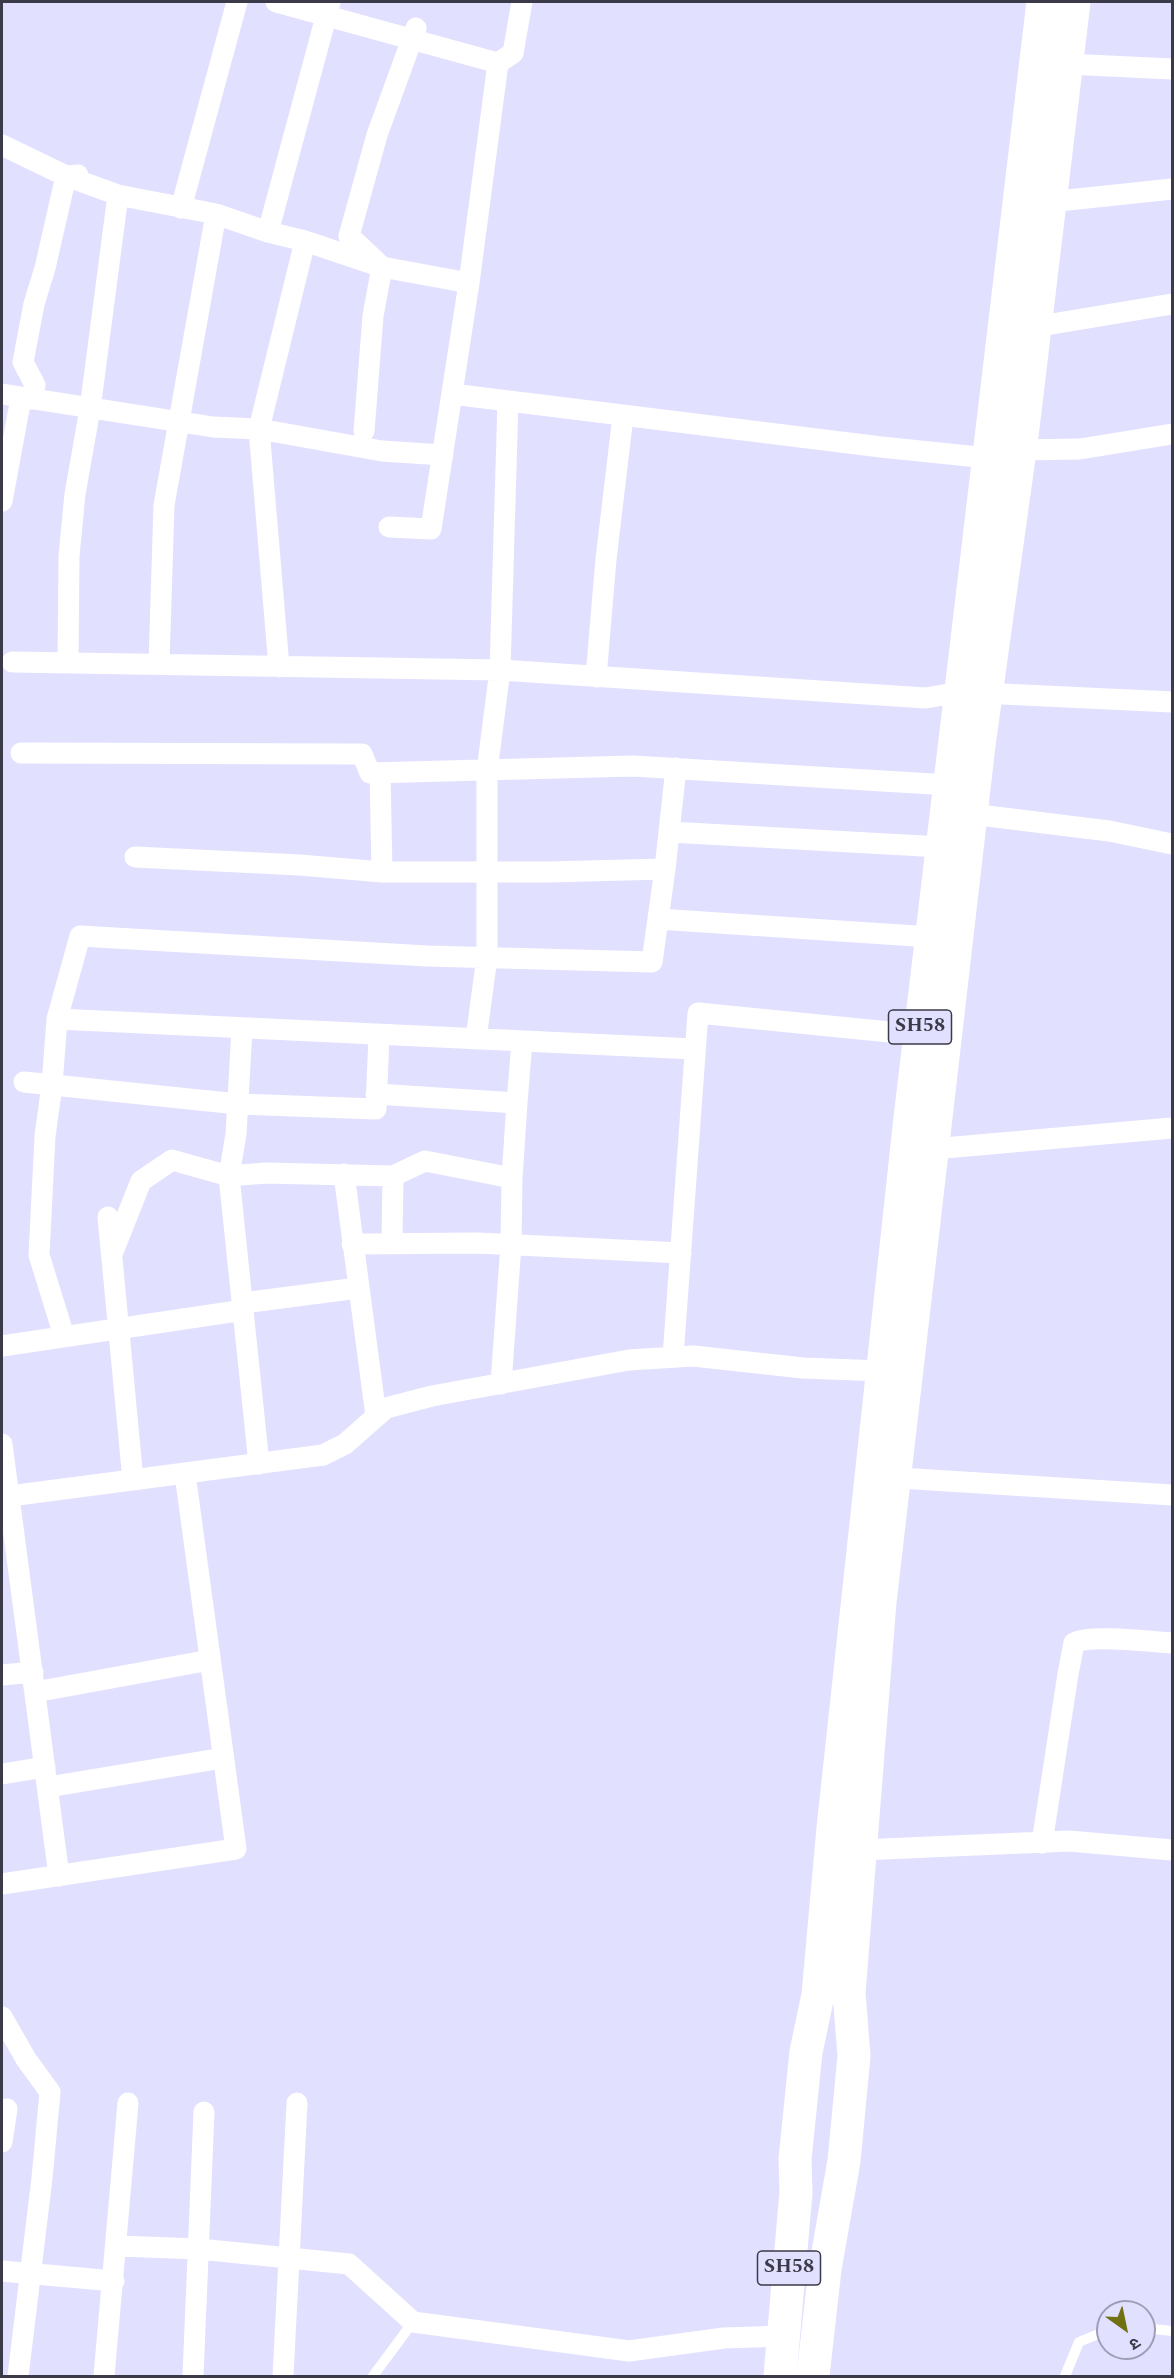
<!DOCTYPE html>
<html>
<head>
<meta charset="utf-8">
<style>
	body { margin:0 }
	#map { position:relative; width:1174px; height:2378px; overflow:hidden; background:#e2e0ff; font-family:Spectral,"Noto Sans Devanagari",serif }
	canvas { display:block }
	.frame { position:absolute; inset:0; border:3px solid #3b3a49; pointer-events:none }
	.north { position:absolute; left:1096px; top:2300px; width:60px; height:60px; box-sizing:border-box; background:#e2e0ff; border:2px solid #9f9eb6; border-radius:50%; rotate:147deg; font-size:16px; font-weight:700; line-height:24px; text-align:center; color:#3b3a49 }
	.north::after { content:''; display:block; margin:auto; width:21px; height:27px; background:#717012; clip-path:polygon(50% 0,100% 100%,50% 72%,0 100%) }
</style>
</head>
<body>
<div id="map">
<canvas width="1174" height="2378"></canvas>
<div class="frame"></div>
<div class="north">उ</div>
</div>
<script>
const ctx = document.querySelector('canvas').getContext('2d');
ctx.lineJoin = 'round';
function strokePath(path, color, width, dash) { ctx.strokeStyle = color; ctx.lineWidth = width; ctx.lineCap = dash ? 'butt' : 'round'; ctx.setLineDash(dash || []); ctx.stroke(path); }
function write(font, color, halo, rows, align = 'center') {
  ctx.font = font + ' Spectral,serif'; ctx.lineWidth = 4.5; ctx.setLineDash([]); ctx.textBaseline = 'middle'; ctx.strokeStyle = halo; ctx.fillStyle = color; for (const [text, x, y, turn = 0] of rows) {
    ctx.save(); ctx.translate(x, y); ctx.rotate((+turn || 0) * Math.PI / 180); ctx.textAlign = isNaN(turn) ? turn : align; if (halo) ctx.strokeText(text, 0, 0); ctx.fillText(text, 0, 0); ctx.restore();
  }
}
strokePath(new Path2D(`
	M 1144,2328 L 1172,2331
	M 373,2376 L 413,2322
	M 1065,2376 L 1079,2342 L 1108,2330`), '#fff', 10);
strokePath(new Path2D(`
	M 276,2 L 498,63 L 469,283 L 431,529 L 389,527
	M 498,63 L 513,53 L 522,2
	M 1067,64 L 1172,69
	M 2,145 L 66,176 L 118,195 L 216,214 L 268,232 L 305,241 L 382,267 L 469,283
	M 1049,202 L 1172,189
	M 181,208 L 237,2
	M 268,232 L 330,2
	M 1025,327 L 1034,327 L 1172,304
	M 2,394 L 213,427 L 259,429 L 382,451 L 443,455
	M 452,394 L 881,447 L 988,458
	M 364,431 L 373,316 L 382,267 L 349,236 L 377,135 L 416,28
	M 1020,450 L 1080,449 L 1172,434
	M 2,501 L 21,398 L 32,399 L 35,385 L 23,362 L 34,304 L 45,268 L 66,176 L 78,175
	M 12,662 L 500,670 L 926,698 L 960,692 L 1172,702
	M 68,663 L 69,556 L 75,494 L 90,409 L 118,195
	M 159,664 L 164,505 L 216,214
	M 279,667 L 259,429 L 305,241
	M 596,677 L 606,559 L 623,416
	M 21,753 L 362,754 L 370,773 L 633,766 L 949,785
	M 380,773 L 382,872
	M 971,814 L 1109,831 L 1172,844
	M 670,832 L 941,847
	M 135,857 L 300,865 L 382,872 L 548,872 L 665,869
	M 658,919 L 931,937
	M 57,1019 L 694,1049
	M 242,1029 L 236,1134 L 229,1176 L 259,1464
	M 476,1039 L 487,957 L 487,771 L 500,670 L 508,401
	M 24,1082 L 238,1104 L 376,1109 L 379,1035
	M 376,1094 L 517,1103 L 522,1041
	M 933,1149 L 1172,1128
	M 344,1174 L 376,1416
	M 393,1176 L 425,1161 L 512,1178
	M 108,1217 L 133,1480
	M 352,1244 L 478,1243 L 681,1253
	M 112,1254 L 141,1181 L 172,1160 L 229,1176 L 266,1173 L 393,1176 L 392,1243
	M 243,1303 L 358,1288
	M 64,1336 L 39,1255 L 45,1136 L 52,1085 L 57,1019 L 80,936 L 427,956 L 652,962 L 665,869 L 676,768
	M 2,1346 L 244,1310
	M 673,1357 L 698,1013 L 920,1035
	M 501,1384 L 511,1244 L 512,1178 L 517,1103
	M 2,1444 L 59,1876
	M 883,1477 L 1172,1495
	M 2,1497 L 323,1455 L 345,1444 L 386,1408 L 432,1396 L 629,1360 L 693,1356 L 803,1368 L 882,1371
	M 2,1675 L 33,1672
	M 35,1692 L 210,1660
	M 2,1774 L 45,1767
	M 48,1787 L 223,1758
	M 1042,1843 L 1068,1674 L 1074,1643 C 1089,1634 1153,1642 1172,1643
	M 860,1850 L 1069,1841 L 1172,1850
	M 2,1884 L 236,1849 L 185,1474
	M 2,2017 L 26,2059 L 50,2092 L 42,2178 L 18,2376
	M 2,2142 L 7,2109
	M 117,2246 L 199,2249 L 349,2264 L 413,2322 L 629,2351 L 724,2338 L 784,2336
	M 2,2271 L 114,2281
	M 104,2376 L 128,2103
	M 193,2376 L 204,2112
	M 283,2376 L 297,2103`), '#fff', 21);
strokePath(new Path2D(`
	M 780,2376 L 796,2192 L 795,2159 L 806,2052 L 818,1995 L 833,1828 L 910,1118 L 1043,2
	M 813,2376 L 825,2269 L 844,2161 L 854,2056 L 849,1993 L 880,1602 L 979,745 L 1022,436 L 1074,2`), '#fff', 33);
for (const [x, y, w] of [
	[920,1027,63],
	[789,2268,63]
]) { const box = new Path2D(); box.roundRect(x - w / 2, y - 17, w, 34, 4.5); ctx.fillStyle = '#e2e0ff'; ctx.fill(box); strokePath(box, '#3b3a49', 1.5); }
write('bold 20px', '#3b3a49', null, [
	["SH58",920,1027],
	["SH58",789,2268]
]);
</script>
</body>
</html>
